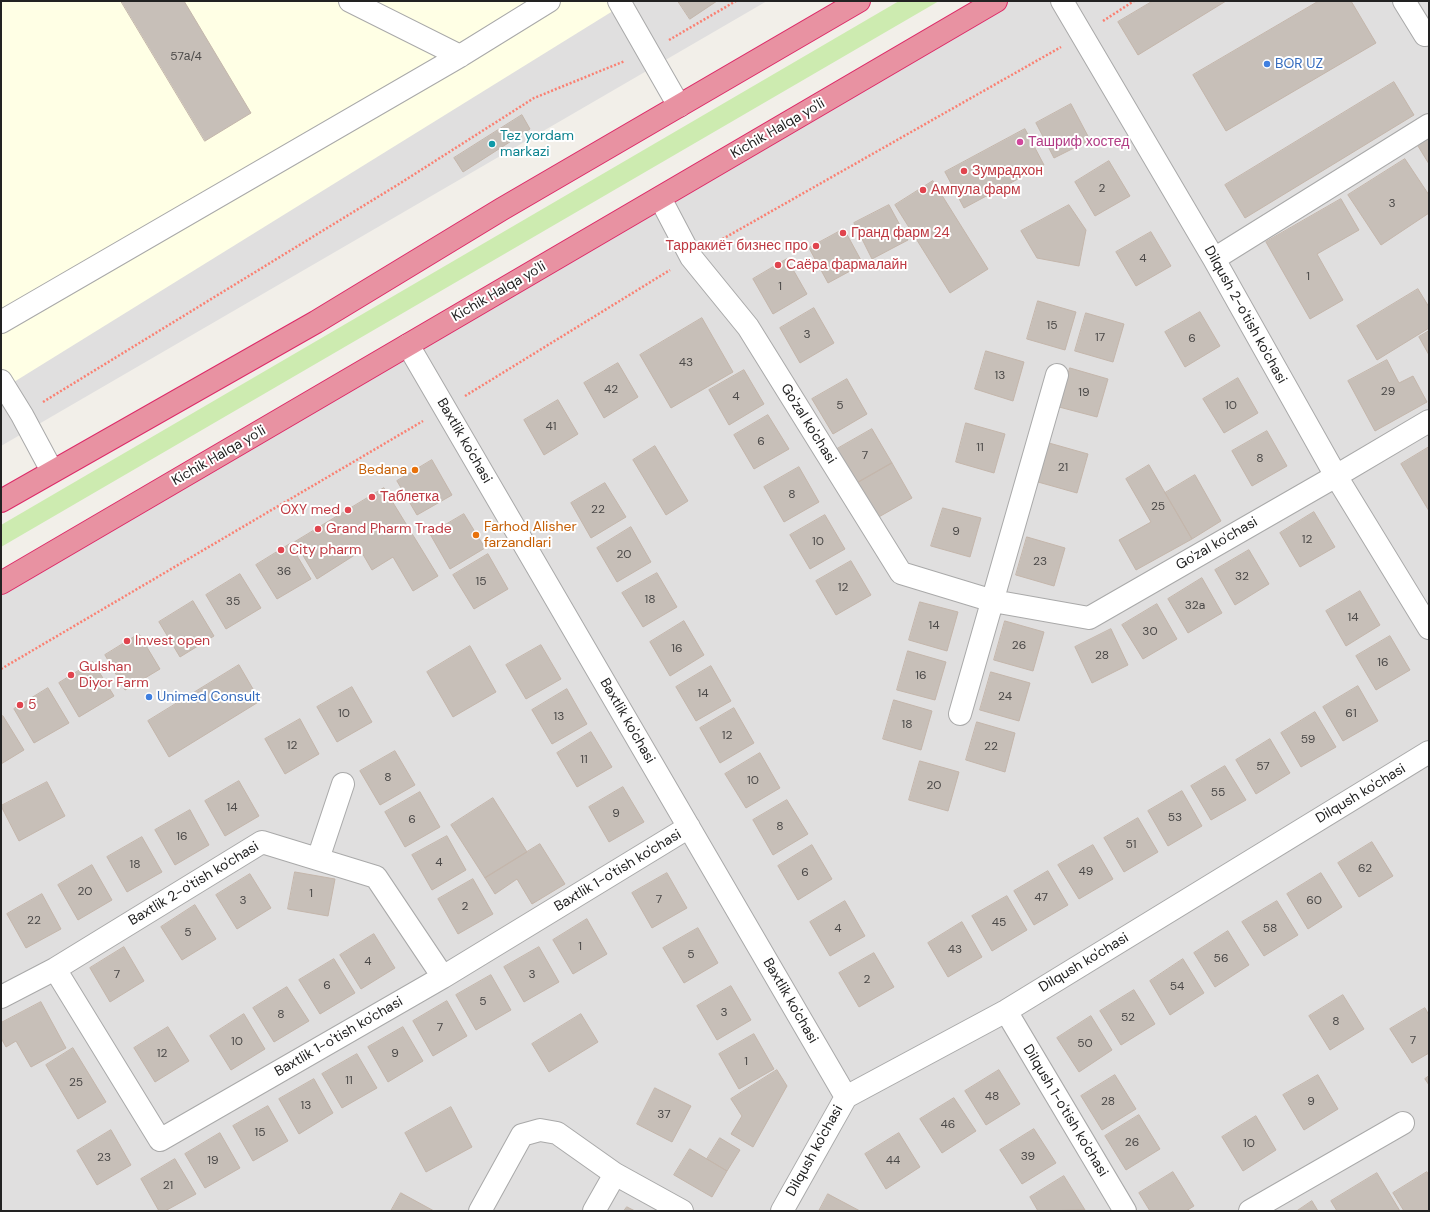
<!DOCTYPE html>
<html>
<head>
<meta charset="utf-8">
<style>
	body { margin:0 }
	#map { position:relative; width:1430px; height:1212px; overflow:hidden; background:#f2efe9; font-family:"DM Sans",sans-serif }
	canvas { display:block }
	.frame { position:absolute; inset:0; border:2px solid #222; pointer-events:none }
</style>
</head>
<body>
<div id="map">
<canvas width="1430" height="1212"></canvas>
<div class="frame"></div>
</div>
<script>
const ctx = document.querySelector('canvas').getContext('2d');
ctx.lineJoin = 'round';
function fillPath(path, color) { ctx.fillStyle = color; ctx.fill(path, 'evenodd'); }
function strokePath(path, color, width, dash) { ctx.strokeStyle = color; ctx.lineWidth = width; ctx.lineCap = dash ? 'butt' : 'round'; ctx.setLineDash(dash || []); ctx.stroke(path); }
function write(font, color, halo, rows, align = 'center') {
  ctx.font = font + ' "DM Sans",sans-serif'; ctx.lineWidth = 4; ctx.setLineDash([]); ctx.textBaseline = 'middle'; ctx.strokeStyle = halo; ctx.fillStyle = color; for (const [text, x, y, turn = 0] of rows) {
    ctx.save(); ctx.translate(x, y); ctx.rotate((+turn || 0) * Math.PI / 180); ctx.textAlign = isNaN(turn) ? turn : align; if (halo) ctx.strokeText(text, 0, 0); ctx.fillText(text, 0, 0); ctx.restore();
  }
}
fillPath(new Path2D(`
	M 1,1 L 767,1 L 1,446 Z
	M 996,1 L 1429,1 L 1429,1211 L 1,1211 L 1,583 Z`), '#e0dfdf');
fillPath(new Path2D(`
	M 1,1 L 629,1 L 1,390 Z`), '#ffffe5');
fillPath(new Path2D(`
	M 899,1 L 939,1 L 1,547 L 1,525 Z`), '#cdebb0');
const building = new Path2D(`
	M 121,1 L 184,1 L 251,113 L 205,141 Z
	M 678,1 L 717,1 L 690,19 Z
	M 1153,1 L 1226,1 L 1138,55 L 1118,22 Z
	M 1319,1 L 1351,1 L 1376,43 L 1226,131 L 1193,75 Z
	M 1394,82 L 1414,115 L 1245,218 L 1225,185 Z
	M 1071,104 L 1090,140 L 1054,158 L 1036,123 Z
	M 522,115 L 530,129 L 463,172 L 454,158 Z
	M 1025,129 L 1044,165 L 964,208 L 945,172 Z
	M 1429,139 L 1429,164 L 1418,146 Z
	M 1405,159 L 1429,195 L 1429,213 L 1381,245 L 1348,195 Z
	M 1109,161 L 1130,196 L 1095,216 L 1075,182 Z
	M 933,181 L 988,269 L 950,293 L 895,205 Z
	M 1341,199 L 1359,230 L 1317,254 L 1343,300 L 1310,319 L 1266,242 Z
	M 889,205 L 908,240 L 872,259 L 854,223 Z
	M 1069,205 L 1086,230 L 1079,266 L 1037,258 L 1021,231 Z
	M 844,229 L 863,264 L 828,283 L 809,248 Z
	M 1151,232 L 1171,266 L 1136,286 L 1116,252 Z
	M 787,259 L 807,294 L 773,314 L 753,279 Z
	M 1418,289 L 1429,307 L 1429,328 L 1377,360 L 1357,326 Z
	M 1038,301 L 1076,312 L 1065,350 L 1027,339 Z
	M 814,308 L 834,343 L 800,363 L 780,328 Z
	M 1200,312 L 1220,346 L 1185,367 L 1165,332 Z
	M 1086,313 L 1124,324 L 1113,362 L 1075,351 Z
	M 702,318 L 733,372 L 671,408 L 640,355 Z
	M 1429,331 L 1429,355 L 1419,337 Z
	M 986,351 L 1024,362 L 1013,401 L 975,389 Z
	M 1387,360 L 1399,383 L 1413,376 L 1427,402 L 1375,431 L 1348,381 Z
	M 618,363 L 638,397 L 604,418 L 584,383 Z
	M 1070,368 L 1108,379 L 1097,417 L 1059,407 Z
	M 744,370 L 764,404 L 729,425 L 709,390 Z
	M 1238,378 L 1258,413 L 1224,433 L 1203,399 Z
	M 847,379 L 867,414 L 833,434 L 812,399 Z
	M 558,400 L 578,434 L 544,455 L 524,420 Z
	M 768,415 L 789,449 L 754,469 L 734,435 Z
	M 966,423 L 1005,434 L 994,473 L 956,462 Z
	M 872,429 L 892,463 L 857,483 L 837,449 Z
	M 1267,431 L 1287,466 L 1252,486 L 1232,451 Z
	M 1049,443 L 1088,454 L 1077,493 L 1038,482 Z
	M 655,446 L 688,501 L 666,515 L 633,460 Z
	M 1429,447 L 1429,511 L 1401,464 Z
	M 432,460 L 452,495 L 417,515 L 397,481 Z
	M 892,463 L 912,498 L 877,518 L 857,483 Z
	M 1149,465 L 1192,539 L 1136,570 L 1119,540 L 1151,522 L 1126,479 Z
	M 799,467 L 819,502 L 784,522 L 764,487 Z
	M 1195,475 L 1221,521 L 1192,539 L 1165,493 Z
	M 605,483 L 626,517 L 591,538 L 571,503 Z
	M 384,488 L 438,576 L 413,591 L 393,557 L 372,570 L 361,551 L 317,579 L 295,542 Z
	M 943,508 L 981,518 L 970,557 L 931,546 Z
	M 1314,512 L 1335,547 L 1300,567 L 1280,533 Z
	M 464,514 L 485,548 L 450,569 L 430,534 Z
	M 825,515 L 845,549 L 810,569 L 790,535 Z
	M 631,527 L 651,562 L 617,582 L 597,548 Z
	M 1027,537 L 1065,548 L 1054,586 L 1016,575 Z
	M 290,544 L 311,579 L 277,599 L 256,565 Z
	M 1249,550 L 1269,584 L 1235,605 L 1215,570 Z
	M 488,554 L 508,589 L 474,609 L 453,575 Z
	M 851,561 L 871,595 L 836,615 L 816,581 Z
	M 657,573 L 677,607 L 643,627 L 622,593 Z
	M 240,574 L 261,608 L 226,629 L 206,595 Z
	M 1202,578 L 1222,613 L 1188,633 L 1168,599 Z
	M 1360,591 L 1380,625 L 1346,646 L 1326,611 Z
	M 193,601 L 214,636 L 180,657 L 159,622 Z
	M 920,602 L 958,612 L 947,651 L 909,640 Z
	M 1157,604 L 1177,639 L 1143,659 L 1122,625 Z
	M 684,621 L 704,655 L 670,676 L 650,642 Z
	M 1005,621 L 1044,632 L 1033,671 L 994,660 Z
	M 1111,629 L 1128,665 L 1092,683 L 1075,647 Z
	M 139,634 L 160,669 L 125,690 L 105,655 Z
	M 1390,636 L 1410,670 L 1376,690 L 1356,656 Z
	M 541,645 L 561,679 L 526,699 L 506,665 Z
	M 470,646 L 496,692 L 453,717 L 427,672 Z
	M 908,651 L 946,662 L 935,700 L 897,690 Z
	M 93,662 L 114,696 L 79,717 L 59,683 Z
	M 239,665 L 260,701 L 169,757 L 148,721 Z
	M 711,666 L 731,701 L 696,721 L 676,687 Z
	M 991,672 L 1030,683 L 1019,721 L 980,710 Z
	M 1358,686 L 1378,721 L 1343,741 L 1323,707 Z
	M 352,687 L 372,722 L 337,742 L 317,707 Z
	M 48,688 L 69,723 L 34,743 L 14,709 Z
	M 567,689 L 587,724 L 552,744 L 532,710 Z
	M 894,700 L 932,711 L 921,750 L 883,739 Z
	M 734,708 L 754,743 L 720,763 L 700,728 Z
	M 1315,712 L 1336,747 L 1301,767 L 1281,733 Z
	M 3,716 L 24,750 L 1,764 L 1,717 Z
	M 300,719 L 319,754 L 285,774 L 265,739 Z
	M 977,722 L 1015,733 L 1005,772 L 966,760 Z
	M 591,732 L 612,767 L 577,787 L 557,753 Z
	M 1270,739 L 1290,773 L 1256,794 L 1236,760 Z
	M 395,751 L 415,785 L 380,805 L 360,771 Z
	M 760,753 L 780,788 L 746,808 L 725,774 Z
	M 920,761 L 959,772 L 948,811 L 909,800 Z
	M 1225,766 L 1246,800 L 1211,820 L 1191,786 Z
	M 239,781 L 259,816 L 225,836 L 205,801 Z
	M 47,782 L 65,816 L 19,841 L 1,806 Z
	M 623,787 L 644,822 L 609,842 L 589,807 Z
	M 1182,791 L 1202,826 L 1168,846 L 1148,811 Z
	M 420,792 L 440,827 L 405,847 L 385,812 Z
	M 493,798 L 527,852 L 485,878 L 451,825 Z
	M 787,800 L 808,834 L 773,855 L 753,820 Z
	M 190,810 L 209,845 L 175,865 L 155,830 Z
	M 1138,818 L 1158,852 L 1124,872 L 1104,838 Z
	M 447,836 L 466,870 L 432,890 L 412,855 Z
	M 142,837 L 162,872 L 127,892 L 107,857 Z
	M 1372,842 L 1393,876 L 1359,897 L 1338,863 Z
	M 540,844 L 565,884 L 532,904 L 517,879 L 495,894 L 485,878 Z
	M 812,845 L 832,879 L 798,900 L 778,866 Z
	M 1093,845 L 1113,879 L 1079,899 L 1058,865 Z
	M 92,865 L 112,900 L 78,920 L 58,885 Z
	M 1048,871 L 1068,905 L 1034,925 L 1014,891 Z
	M 295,872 L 335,879 L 328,916 L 288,909 Z
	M 667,873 L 687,908 L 652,928 L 632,893 Z
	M 1321,873 L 1342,907 L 1308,929 L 1287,894 Z
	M 250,874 L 271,908 L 237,929 L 216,895 Z
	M 473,879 L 493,914 L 458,934 L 438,899 Z
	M 42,894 L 61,929 L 26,948 L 7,914 Z
	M 1007,896 L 1027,930 L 992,951 L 972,916 Z
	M 845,901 L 865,936 L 830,956 L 810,922 Z
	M 1277,901 L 1298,935 L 1264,956 L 1242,922 Z
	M 195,905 L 216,939 L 182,960 L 161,927 Z
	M 587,919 L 607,954 L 573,974 L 553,940 Z
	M 962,922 L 982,957 L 948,977 L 928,943 Z
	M 698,928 L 718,963 L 684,983 L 663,948 Z
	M 1228,931 L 1249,965 L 1215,987 L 1194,953 Z
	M 374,934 L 395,968 L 361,989 L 340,955 Z
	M 124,947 L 144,981 L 110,1002 L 90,968 Z
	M 539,947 L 559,982 L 524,1002 L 504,967 Z
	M 874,953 L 894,987 L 859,1007 L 839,973 Z
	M 334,959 L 355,993 L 320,1014 L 299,980 Z
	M 1183,959 L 1204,993 L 1170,1015 L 1150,981 Z
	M 491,975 L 511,1010 L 476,1030 L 456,995 Z
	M 731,986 L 751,1020 L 717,1040 L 697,1006 Z
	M 287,987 L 309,1021 L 274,1042 L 253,1008 Z
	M 1134,990 L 1155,1024 L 1121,1045 L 1100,1011 Z
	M 1343,995 L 1364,1029 L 1330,1050 L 1309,1016 Z
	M 447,1001 L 467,1036 L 433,1056 L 413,1021 Z
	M 41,1002 L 66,1048 L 31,1067 L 16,1041 L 6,1047 L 1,1038 L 1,1023 Z
	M 1425,1008 L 1429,1015 L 1429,1053 L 1412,1063 L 1390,1029 Z
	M 244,1014 L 265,1049 L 231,1070 L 210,1036 Z
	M 581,1014 L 598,1042 L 549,1072 L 532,1044 Z
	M 1091,1016 L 1112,1050 L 1079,1072 L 1057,1038 Z
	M 168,1027 L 189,1061 L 155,1082 L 134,1048 Z
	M 403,1027 L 423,1061 L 388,1082 L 368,1047 Z
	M 754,1034 L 774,1069 L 739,1089 L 719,1054 Z
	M 73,1048 L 106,1102 L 78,1119 L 46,1065 Z
	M 357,1054 L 377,1088 L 342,1108 L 322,1074 Z
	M 777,1070 L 787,1086 L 753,1147 L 731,1134 L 742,1116 L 731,1099 Z
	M 999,1070 L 1020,1104 L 986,1125 L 965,1091 Z
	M 1115,1075 L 1136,1109 L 1102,1130 L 1081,1096 Z
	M 1318,1075 L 1338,1109 L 1304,1130 L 1283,1095 Z
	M 1429,1076 L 1429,1085 L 1425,1079 Z
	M 314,1079 L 333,1113 L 299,1134 L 279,1099 Z
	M 655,1088 L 691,1106 L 672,1142 L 637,1124 Z
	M 954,1098 L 976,1131 L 942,1153 L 920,1119 Z
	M 268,1106 L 288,1141 L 253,1161 L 233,1126 Z
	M 451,1107 L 472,1147 L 426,1172 L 405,1133 Z
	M 1139,1115 L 1160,1149 L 1126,1170 L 1105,1136 Z
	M 1256,1116 L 1276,1150 L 1243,1171 L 1222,1137 Z
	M 1034,1129 L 1056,1163 L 1022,1184 L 1000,1150 Z
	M 111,1130 L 131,1165 L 97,1185 L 77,1151 Z
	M 220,1133 L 240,1168 L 205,1188 L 185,1154 Z
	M 899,1133 L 920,1167 L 886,1189 L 865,1154 Z
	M 720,1138 L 740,1150 L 727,1171 L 707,1159 Z
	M 690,1149 L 727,1171 L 712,1197 L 674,1175 Z
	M 175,1159 L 196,1194 L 165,1211 L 159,1211 L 141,1179 Z
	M 1173,1172 L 1194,1206 L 1186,1211 L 1150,1211 L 1139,1193 Z
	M 1427,1172 L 1429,1176 L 1429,1211 L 1404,1211 L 1393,1193 Z
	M 1377,1173 L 1400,1211 L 1337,1211 L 1331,1201 Z
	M 1064,1176 L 1085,1210 L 1038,1211 L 1030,1197 Z
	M 401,1193 L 434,1211 L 391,1211 Z
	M 828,1194 L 860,1211 L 819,1211 Z
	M 1312,1201 L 1318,1211 L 1297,1211 Z
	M 627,1207 L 635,1211 L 624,1211 Z`);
fillPath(building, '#c7bfb8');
strokePath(building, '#c4b6ab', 1);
const minor = new Path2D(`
	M 350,1 L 460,56
	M 619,1 L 679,106
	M 1062,1 L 1214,259 L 1336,476 L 1429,628
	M 1404,1 L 1425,35
	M 660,198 L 691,257 L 748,327 L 901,573 L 993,601 L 1089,618 L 1336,476 L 1429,421
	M 1214,259 L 1429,125
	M 1,322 L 460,56 L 549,1
	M 408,345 L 846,1097
	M 1,381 L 22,415 L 52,471
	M 960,714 L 1057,375
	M 318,859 L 343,784
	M 55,969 L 160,1140 L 443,977 L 689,827
	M 1,997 L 55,969 L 262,842 L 376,877 L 443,977
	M 1006,1011 L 1125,1211
	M 480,1211 L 522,1135 L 540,1130 L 557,1133 L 615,1174 L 682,1211
	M 594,1211 L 615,1174
	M 782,1211 L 846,1097 L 1006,1011 L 1429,752
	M 1250,1211 L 1403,1123`);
const highway = new Path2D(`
	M 1,501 L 316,322 L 502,209 L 859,1
	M 1,583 L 996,1`);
strokePath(minor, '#a9a9a9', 24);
strokePath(highway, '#dc2a67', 24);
strokePath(new Path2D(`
	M 1103,21 L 1134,1
	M 669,40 L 736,1
	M 712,245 L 1061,47
	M 465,396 L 670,270
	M 43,402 L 399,184 L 534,98 L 625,61
	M 1,669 L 423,421`), '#fa8072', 2.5, [2, 2]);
strokePath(minor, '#fff', 22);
strokePath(highway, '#e892a2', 22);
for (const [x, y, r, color] of [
	[1267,64,4,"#3f7fe0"],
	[1020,142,4,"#d1479c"],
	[492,144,4,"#0f9aa8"],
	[964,171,4,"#e0444e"],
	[923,190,4,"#e0444e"],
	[843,233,4,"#e0444e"],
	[816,246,4,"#e0444e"],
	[778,265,4,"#e0444e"],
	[415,470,4,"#e8710a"],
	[372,497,4,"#e0444e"],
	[348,510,4,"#e0444e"],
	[318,529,4,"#e0444e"],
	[476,535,4,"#e8710a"],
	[281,550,4,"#e0444e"],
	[127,641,4,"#e0444e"],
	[71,675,4,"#e0444e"],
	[149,697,4,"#3f7fe0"],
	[20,705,4,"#e0444e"]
]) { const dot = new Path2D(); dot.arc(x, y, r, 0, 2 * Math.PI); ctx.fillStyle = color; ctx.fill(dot); strokePath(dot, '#fff', 1.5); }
write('12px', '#4b4948', null, [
	["57а/4",186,57],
	["2",1102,189],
	["3",1392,204],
	["4",1143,259],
	["1",1308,277],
	["1",780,287],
	["15",1052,326],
	["3",807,335],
	["17",1100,338],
	["6",1192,339],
	["43",686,363],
	["13",1000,376],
	["42",611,390],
	["29",1388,392],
	["19",1084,393],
	["4",736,397],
	["5",840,406],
	["10",1231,406],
	["41",551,427],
	["6",761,442],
	["11",980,448],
	["7",865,456],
	["8",1260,459],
	["21",1063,468],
	["8",792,495],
	["25",1158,507],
	["22",598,510],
	["9",956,532],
	["12",1307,540],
	["10",818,542],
	["20",624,555],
	["23",1040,562],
	["36",284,572],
	["32",1242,577],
	["15",481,582],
	["12",843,588],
	["18",650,600],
	["35",233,602],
	["32a",1195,606],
	["14",1353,618],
	["14",934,626],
	["30",1150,632],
	["26",1019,646],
	["16",677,649],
	["28",1102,656],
	["16",1383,663],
	["16",921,676],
	["14",703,694],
	["24",1005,697],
	["10",344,714],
	["61",1351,714],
	["13",559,717],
	["18",907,725],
	["12",727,736],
	["59",1308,740],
	["12",292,746],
	["22",991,747],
	["11",584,760],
	["57",1263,767],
	["8",388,778],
	["10",753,781],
	["20",934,786],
	["55",1218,793],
	["14",232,808],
	["9",616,814],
	["53",1175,818],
	["6",412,820],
	["8",780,827],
	["16",182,837],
	["51",1131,845],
	["4",439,863],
	["18",135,865],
	["62",1365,869],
	["49",1086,872],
	["6",805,873],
	["20",85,892],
	["1",311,894],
	["47",1041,898],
	["7",659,900],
	["3",243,901],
	["60",1314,901],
	["2",465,907],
	["22",34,921],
	["45",999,923],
	["4",838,929],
	["58",1270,929],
	["5",188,933],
	["1",580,947],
	["43",955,950],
	["5",691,955],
	["56",1221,959],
	["4",368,962],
	["7",117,975],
	["3",532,975],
	["2",867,980],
	["6",327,986],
	["54",1177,987],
	["5",483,1002],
	["3",724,1013],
	["8",281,1015],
	["52",1128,1018],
	["8",1336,1022],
	["7",440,1028],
	["7",1413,1041],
	["10",237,1042],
	["50",1085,1044],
	["12",162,1054],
	["9",395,1054],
	["1",746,1062],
	["11",349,1081],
	["25",76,1083],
	["48",992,1097],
	["28",1108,1102],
	["9",1311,1102],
	["13",306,1106],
	["37",664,1115],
	["46",948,1125],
	["15",260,1133],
	["26",1132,1143],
	["10",1249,1144],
	["39",1028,1157],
	["23",104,1158],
	["19",213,1161],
	["44",893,1161],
	["21",168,1186]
]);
write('14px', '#366cbe', '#fff', [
	["BOR UZ",1275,64],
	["Unimed Consult",157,697]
], 'left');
write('14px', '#222', '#fff', [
	["Kichik Halqa yo'li",778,129,-30],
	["Kichik Halqa yo'li",499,292,-30],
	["Dilqush 2-o'tish ko'chasi",1245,315,61],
	["Go'zal ko'chasi",808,424,58],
	["Baxtlik ko'chasi",464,441,60],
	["Kichik Halqa yo'li",219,456,-30],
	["Go'zal ko'chasi",1217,544,-30],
	["Baxtlik ko'chasi",627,721,60],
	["Dilqush ko'chasi",1361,794,-31],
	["Baxtlik 1-o'tish ko'chasi",618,871,-31],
	["Baxtlik 2-o'tish ko'chasi",194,884,-31],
	["Dilqush ko'chasi",1084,963,-31],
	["Baxtlik ko'chasi",790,1001,60],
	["Baxtlik 1-o'tish ko'chasi",339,1037,-30],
	["Dilqush 1-o'tish ko'chasi",1065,1111,59],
	["Dilqush ko'chasi",815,1151,-61]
]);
write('14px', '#0d838f', '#fff', [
	["Tez yordam",500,136],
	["markazi",500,152]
], 'left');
write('14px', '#b23c85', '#fff', [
	["Ташриф хостед",1028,142]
], 'left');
write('14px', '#be3a42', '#fff', [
	["Зумрадхон",972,171],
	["Ампула фарм",931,190],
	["Гранд фарм 24",851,233],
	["Тарракиёт бизнес про",808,246,"right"],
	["Саёра фармалайн",786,265],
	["Таблетка",380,497],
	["OXY med",340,510,"right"],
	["Grand Pharm Trade",326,529],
	["City pharm",289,550],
	["Invest open",135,641],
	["Gulshan",79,667],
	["Diyor Farm",79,683],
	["5",28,705]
], 'left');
write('14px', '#c56008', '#fff', [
	["Bedana",407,470],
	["Farhod Alisher",484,527,"left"],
	["farzandlari",484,543,"left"]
], 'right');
</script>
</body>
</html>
